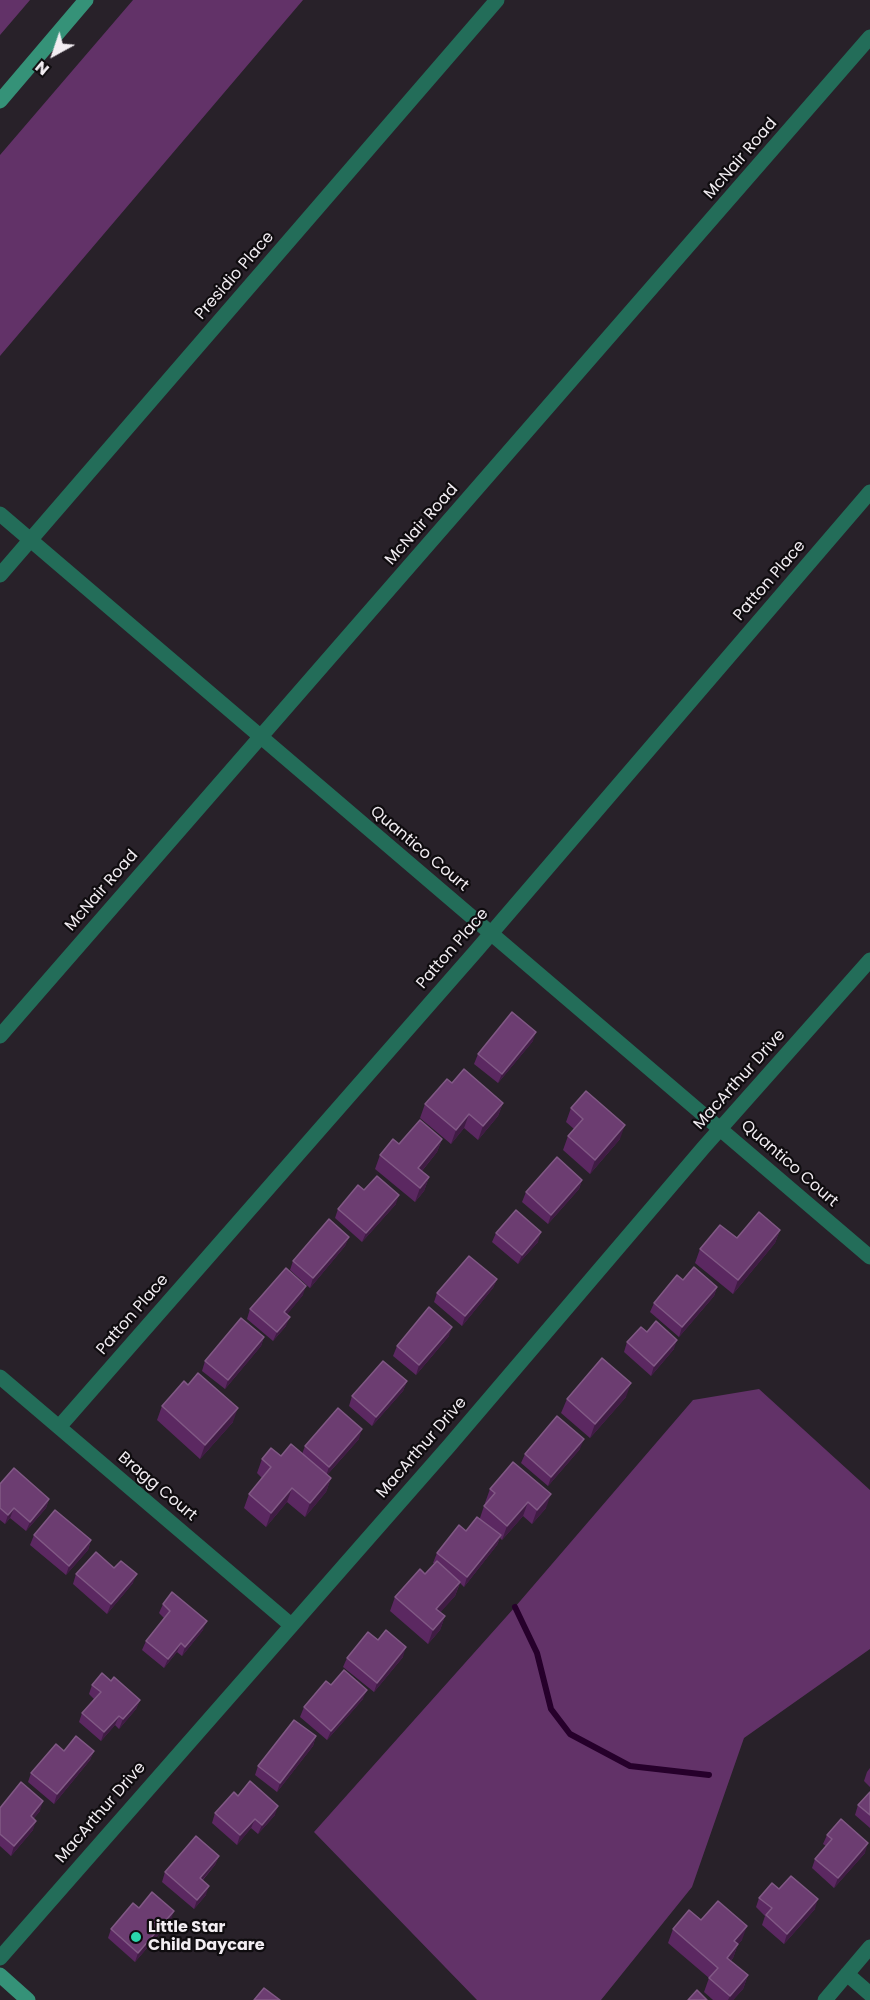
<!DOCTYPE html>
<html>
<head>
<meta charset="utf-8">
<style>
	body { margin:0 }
	#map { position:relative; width:870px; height:2000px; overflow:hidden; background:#282129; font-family:Poppins,sans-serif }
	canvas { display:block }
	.north { position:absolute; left:24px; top:24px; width:60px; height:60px; -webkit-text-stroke:4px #0f0c0f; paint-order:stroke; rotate:220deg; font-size:16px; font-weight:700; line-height:24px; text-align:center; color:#f2edf2 }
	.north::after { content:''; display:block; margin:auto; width:21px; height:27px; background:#f2edf2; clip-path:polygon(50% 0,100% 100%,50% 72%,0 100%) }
</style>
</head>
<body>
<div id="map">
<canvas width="870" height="2000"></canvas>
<div class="north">N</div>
</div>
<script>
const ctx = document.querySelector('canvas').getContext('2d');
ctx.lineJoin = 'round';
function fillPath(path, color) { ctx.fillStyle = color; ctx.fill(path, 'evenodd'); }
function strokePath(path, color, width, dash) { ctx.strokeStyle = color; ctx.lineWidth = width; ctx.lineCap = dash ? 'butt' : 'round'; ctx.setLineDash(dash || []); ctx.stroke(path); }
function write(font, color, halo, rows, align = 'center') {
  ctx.font = font + ' Poppins,sans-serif'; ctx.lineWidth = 4.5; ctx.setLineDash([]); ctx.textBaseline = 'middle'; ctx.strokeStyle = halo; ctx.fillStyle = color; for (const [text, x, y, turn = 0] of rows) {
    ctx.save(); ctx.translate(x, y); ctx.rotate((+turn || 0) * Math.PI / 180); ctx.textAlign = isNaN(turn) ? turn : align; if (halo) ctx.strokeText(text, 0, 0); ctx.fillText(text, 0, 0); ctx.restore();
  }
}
fillPath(new Path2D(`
	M 0,0 L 30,0 L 0,35 Z
	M 133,0 L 303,0 L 0,356 L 0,155 Z
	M 759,1389 L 870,1490 L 870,1649 L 744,1738 L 692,1887 L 601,2000 L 477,2000 L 314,1832 L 515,1607 L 693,1400 Z`), '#623268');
strokePath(new Path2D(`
	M 515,1607 L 537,1653 L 551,1709 L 570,1734 L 630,1766 L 709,1775`), '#26002b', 6);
strokePath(new Path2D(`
	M 0,514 L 870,1257
	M 0,575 L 497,0
	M 0,1036 L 870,37
	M 0,1377 L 291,1625
	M 59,1427 L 476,951 L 870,492
	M 0,1958 L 449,1446 L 704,1147 L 870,960
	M 847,1974 L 870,1994
	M 825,2000 L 870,1947`), '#236d59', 15);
strokePath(new Path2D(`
	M 0,101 L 86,0
	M 0,1975 L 28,2000`), '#359278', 15);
fillPath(new Path2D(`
	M 533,1041 L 498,1083 L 474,1064 L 478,1054 Z
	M 452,1083 L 503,1103 L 498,1116 L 478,1140 L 464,1128 L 451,1144 L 420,1118 L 425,1104 Z
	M 571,1108 L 620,1139 L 590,1174 L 563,1150 L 568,1136 L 574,1129 L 566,1122 Z
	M 442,1139 L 437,1152 L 422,1171 L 429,1177 L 424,1191 L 415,1202 L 375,1169 L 380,1155 L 399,1144 Z
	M 582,1180 L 579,1189 L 548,1224 L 522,1202 L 526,1192 Z
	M 364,1190 L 396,1204 L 362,1242 L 335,1218 L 338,1209 Z
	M 780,1230 L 775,1243 L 733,1294 L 695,1263 L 700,1249 L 737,1238 Z
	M 496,1233 L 538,1242 L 518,1264 L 492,1242 Z
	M 349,1237 L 345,1246 L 310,1288 L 290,1270 L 293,1261 Z
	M 497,1279 L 493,1288 L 462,1326 L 434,1302 L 437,1293 Z
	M 683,1280 L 717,1287 L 714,1296 L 679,1337 L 650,1312 L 654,1303 Z
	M 303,1295 L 287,1314 L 286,1326 L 273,1341 L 247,1319 L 250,1309 Z
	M 647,1332 L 674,1349 L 651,1376 L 624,1352 L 627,1342 Z
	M 449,1336 L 416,1375 L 393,1356 L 397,1346 Z
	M 264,1337 L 261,1346 L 225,1389 L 202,1371 L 205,1361 Z
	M 407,1381 L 403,1391 L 372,1426 L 349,1406 L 352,1396 Z
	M 626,1397 L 590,1438 L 561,1413 L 567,1399 Z
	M 162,1406 L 233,1422 L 200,1459 L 157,1420 Z
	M 359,1439 L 327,1475 L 331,1478 L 326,1492 L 305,1517 L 287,1502 L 266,1527 L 244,1508 L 249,1494 L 262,1478 L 257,1473 L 262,1459 L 302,1454 L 305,1446 Z
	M 580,1449 L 548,1486 L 521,1463 L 525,1454 Z
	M 0,1484 L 49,1499 L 46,1508 L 26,1531 L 10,1518 L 5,1524 L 0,1520 Z
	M 490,1489 L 546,1508 L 532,1524 L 523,1516 L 502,1540 L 500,1538 L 497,1545 L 464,1587 L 460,1583 L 455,1596 L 440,1612 L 445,1616 L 440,1630 L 428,1644 L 390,1611 L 395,1597 L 425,1574 L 435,1564 L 433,1563 L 437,1553 L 466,1531 L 480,1518 L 484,1506 L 486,1504 L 485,1503 Z
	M 34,1535 L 91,1540 L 88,1550 L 66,1575 L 30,1545 Z
	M 114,1568 L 133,1583 L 107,1614 L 73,1584 L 76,1574 Z
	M 163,1604 L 203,1630 L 182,1656 L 177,1652 L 164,1668 L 142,1650 L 146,1641 L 164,1618 L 159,1613 Z
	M 378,1640 L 403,1657 L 374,1692 L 343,1667 L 347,1658 Z
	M 111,1681 L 140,1700 L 136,1709 L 119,1729 L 115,1725 L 101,1741 L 79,1722 L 82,1713 L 94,1699 L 89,1694 L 92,1685 Z
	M 331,1685 L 363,1699 L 327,1740 L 300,1717 L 304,1707 Z
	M 316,1736 L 313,1746 L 277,1792 L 255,1775 L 258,1766 Z
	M 64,1751 L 94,1751 L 90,1760 L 54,1804 L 28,1782 L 31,1773 Z
	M 870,1768 L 870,1787 L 864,1781 L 867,1772 Z
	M 870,1792 L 870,1828 L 855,1815 L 858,1805 Z
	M 238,1796 L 275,1815 L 258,1834 L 251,1828 L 237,1845 L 212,1823 L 215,1813 Z
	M 0,1808 L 40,1811 L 34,1818 L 33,1830 L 11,1856 L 0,1846 Z
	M 827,1835 L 865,1853 L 834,1888 L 812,1868 L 815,1859 L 826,1846 L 823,1844 Z
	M 219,1856 L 215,1865 L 203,1880 L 206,1895 L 194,1909 L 162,1882 L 165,1872 Z
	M 779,1889 L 815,1909 L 784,1944 L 762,1925 L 765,1916 L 756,1907 L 759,1898 Z
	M 171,1920 L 135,1962 L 108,1938 L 111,1929 Z
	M 701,1920 L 742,1940 L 738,1944 L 733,1958 L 731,1961 L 748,1975 L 743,1989 L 733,2000 L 713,2000 L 704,1992 L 709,1978 L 668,1943 L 673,1929 Z`), '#5b2861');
fillPath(new Path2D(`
	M 536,1032 L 533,1041 L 498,1083 L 502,1074 Z
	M 503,1103 L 498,1116 L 478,1140 L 483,1126 Z
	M 469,1114 L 464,1128 L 451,1144 L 456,1130 Z
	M 625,1125 L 620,1139 L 590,1174 L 595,1160 Z
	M 442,1139 L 437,1152 L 413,1182 L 418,1168 Z
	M 429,1177 L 424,1191 L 415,1202 L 420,1188 Z
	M 582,1180 L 579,1189 L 548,1224 L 551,1215 Z
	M 399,1195 L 396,1204 L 362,1242 L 366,1233 Z
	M 780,1230 L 775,1243 L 733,1294 L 738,1280 Z
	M 541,1232 L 538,1242 L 518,1264 L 522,1255 Z
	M 349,1237 L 345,1246 L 310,1288 L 313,1278 Z
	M 497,1279 L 493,1288 L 462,1326 L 465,1316 Z
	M 306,1286 L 303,1295 L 281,1322 L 284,1312 Z
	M 717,1287 L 714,1296 L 679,1337 L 682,1327 Z
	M 290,1317 L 286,1326 L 273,1341 L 277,1332 Z
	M 452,1327 L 449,1336 L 416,1375 L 419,1365 Z
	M 264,1337 L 261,1346 L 225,1389 L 228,1380 Z
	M 677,1340 L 674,1349 L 651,1376 L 654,1366 Z
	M 407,1381 L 403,1391 L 372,1426 L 376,1417 Z
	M 631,1383 L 626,1397 L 590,1438 L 595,1424 Z
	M 238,1408 L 233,1422 L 200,1459 L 205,1445 Z
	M 362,1429 L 359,1439 L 326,1476 L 329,1467 Z
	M 584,1439 L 580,1449 L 548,1486 L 551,1477 Z
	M 331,1478 L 326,1492 L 305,1517 L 310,1503 Z
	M 292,1488 L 287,1502 L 266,1527 L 271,1513 Z
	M 551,1494 L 546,1508 L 532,1524 L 537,1510 Z
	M 49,1499 L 46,1508 L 26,1531 L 30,1522 Z
	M 528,1502 L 523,1516 L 502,1540 L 507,1526 Z
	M 14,1508 L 10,1518 L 5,1524 L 8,1515 Z
	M 501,1535 L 497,1545 L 464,1587 L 467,1577 Z
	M 91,1540 L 88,1550 L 66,1575 L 69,1566 Z
	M 137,1574 L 133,1583 L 107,1614 L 111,1604 Z
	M 460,1582 L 455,1596 L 431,1623 L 436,1609 Z
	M 445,1616 L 440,1630 L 428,1644 L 433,1630 Z
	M 207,1621 L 203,1630 L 182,1656 L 185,1647 Z
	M 181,1643 L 177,1652 L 164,1668 L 168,1659 Z
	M 406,1647 L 403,1657 L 374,1692 L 377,1683 Z
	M 367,1690 L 363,1699 L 327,1740 L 331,1731 Z
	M 140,1700 L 136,1709 L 119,1729 L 123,1719 Z
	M 119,1716 L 115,1725 L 101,1741 L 104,1732 Z
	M 316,1736 L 313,1746 L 277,1792 L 280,1783 Z
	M 94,1751 L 90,1760 L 54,1804 L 57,1794 Z
	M 43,1801 L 40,1811 L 27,1826 L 31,1816 Z
	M 278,1806 L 275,1815 L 258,1834 L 262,1825 Z
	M 255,1819 L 251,1828 L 237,1845 L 240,1835 Z
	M 36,1821 L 33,1830 L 11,1856 L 14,1846 Z
	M 868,1843 L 865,1853 L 834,1888 L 838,1878 Z
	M 219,1856 L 215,1865 L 196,1887 L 200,1878 Z
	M 209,1886 L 206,1895 L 194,1909 L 197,1900 Z
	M 818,1899 L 815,1909 L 784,1944 L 787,1934 Z
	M 174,1911 L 171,1920 L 135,1962 L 138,1953 Z
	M 747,1926 L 742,1940 L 729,1955 L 734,1941 Z
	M 738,1944 L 733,1958 L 722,1972 L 727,1958 Z
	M 748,1975 L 743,1989 L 733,2000 L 728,2000 L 730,1996 Z`), '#401c44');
const building = new Path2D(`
	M 512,1012 L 536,1032 L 502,1074 L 478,1054 Z
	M 464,1069 L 503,1103 L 483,1126 L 469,1114 L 456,1130 L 425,1104 L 447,1079 L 452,1083 Z
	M 586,1091 L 625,1125 L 595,1160 L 568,1136 L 583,1119 L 571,1108 Z
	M 420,1120 L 442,1139 L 418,1168 L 429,1177 L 420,1188 L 380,1155 L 393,1139 L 399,1144 Z
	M 557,1157 L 582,1180 L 551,1215 L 526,1192 Z
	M 377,1176 L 399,1195 L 366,1233 L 338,1209 L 358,1185 L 364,1190 Z
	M 516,1210 L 541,1232 L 522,1255 L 496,1233 Z
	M 759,1212 L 780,1230 L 738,1280 L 700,1249 L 720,1225 L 737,1238 Z
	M 329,1219 L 349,1237 L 313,1278 L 293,1261 Z
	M 469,1256 L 497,1279 L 465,1316 L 437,1293 Z
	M 694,1267 L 717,1287 L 682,1327 L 654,1303 L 677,1275 L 683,1280 Z
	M 286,1268 L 306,1286 L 284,1312 L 290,1317 L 277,1332 L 250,1309 Z
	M 429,1307 L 452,1327 L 419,1365 L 397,1346 Z
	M 241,1318 L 264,1337 L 228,1380 L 205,1361 Z
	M 656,1321 L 677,1340 L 654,1366 L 627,1342 L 641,1327 L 647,1332 Z
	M 602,1358 L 631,1383 L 595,1424 L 567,1399 Z
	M 383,1361 L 407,1381 L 376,1417 L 352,1396 Z
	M 198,1373 L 238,1408 L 205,1445 L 162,1406 L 184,1381 L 188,1385 Z
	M 338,1408 L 362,1429 L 329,1467 L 305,1446 Z
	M 557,1416 L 584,1439 L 551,1477 L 525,1454 Z
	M 291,1444 L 331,1478 L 310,1503 L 292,1488 L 271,1513 L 249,1494 L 271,1467 L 262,1459 L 271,1448 L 281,1456 Z
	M 513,1462 L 551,1494 L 537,1510 L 528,1502 L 507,1526 L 484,1506 L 495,1493 L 490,1489 Z
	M 14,1468 L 49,1499 L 30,1522 L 14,1508 L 8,1515 L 0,1508 L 0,1484 Z
	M 55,1510 L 91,1540 L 69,1566 L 34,1535 Z
	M 477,1517 L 501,1535 L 467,1577 L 437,1553 L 459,1525 L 466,1531 Z
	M 96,1552 L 114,1568 L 121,1561 L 137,1574 L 111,1604 L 76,1574 Z
	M 437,1561 L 460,1582 L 436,1609 L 445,1616 L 433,1630 L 395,1597 L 420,1569 L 425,1574 Z
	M 172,1592 L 207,1621 L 185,1647 L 181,1643 L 168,1659 L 146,1641 L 170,1611 L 163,1604 Z
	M 386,1630 L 406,1647 L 377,1683 L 347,1658 L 368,1632 L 378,1640 Z
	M 344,1670 L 367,1690 L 331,1731 L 304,1707 L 326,1681 L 331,1685 Z
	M 102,1673 L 111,1681 L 114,1677 L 140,1700 L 123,1719 L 119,1716 L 104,1732 L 82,1713 L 101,1692 L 92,1685 Z
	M 294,1720 L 316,1736 L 280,1783 L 258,1766 Z
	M 76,1736 L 94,1751 L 57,1794 L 31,1773 L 56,1744 L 64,1751 Z
	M 250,1781 L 278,1806 L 262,1825 L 255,1819 L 240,1835 L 215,1813 L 234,1792 L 238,1796 Z
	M 21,1782 L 43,1801 L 31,1816 L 36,1821 L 14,1846 L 0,1834 L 0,1808 Z
	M 870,1792 L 870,1815 L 858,1805 Z
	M 841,1819 L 868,1843 L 838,1878 L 815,1859 L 832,1839 L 827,1835 Z
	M 196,1836 L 219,1856 L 200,1878 L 209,1886 L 197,1900 L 165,1872 Z
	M 791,1876 L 818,1899 L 787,1934 L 766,1915 L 772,1908 L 759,1898 L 772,1883 L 779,1889 Z
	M 152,1892 L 174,1911 L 138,1953 L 111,1929 L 133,1903 L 139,1908 Z
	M 718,1901 L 747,1926 L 734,1941 L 738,1944 L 727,1958 L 748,1975 L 730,1996 L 709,1978 L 718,1968 L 673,1929 L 689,1910 L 701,1920 Z
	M 264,1988 L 280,2000 L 254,2000 Z
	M 697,1990 L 707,2000 L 688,2000 Z`);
fillPath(building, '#6c3d71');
strokePath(building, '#815985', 1.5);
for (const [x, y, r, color] of [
	[136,1937,6,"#2ad5ac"]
]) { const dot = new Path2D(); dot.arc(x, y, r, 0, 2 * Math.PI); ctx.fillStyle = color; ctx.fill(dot); strokePath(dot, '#0f0c0f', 2); }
write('16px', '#f2edf2', '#0f0c0f', [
	["McNair Road",741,159,-49],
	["Presidio Place",235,276,-49],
	["McNair Road",422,525,-49],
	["Patton Place",770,581,-49],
	["Quantico Court",419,849,40],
	["McNair Road",102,891,-49],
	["Patton Place",453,949,-49],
	["MacArthur Drive",740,1080,-48],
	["Quantico Court",789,1164,41],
	["Patton Place",133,1315,-49],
	["MacArthur Drive",422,1448,-49],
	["Bragg Court",157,1487,40],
	["MacArthur Drive",101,1813,-49]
]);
write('bold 16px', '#f2edf2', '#0f0c0f', [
	["Little Star",148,1928],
	["Child Daycare",148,1946]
], 'left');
</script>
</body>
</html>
